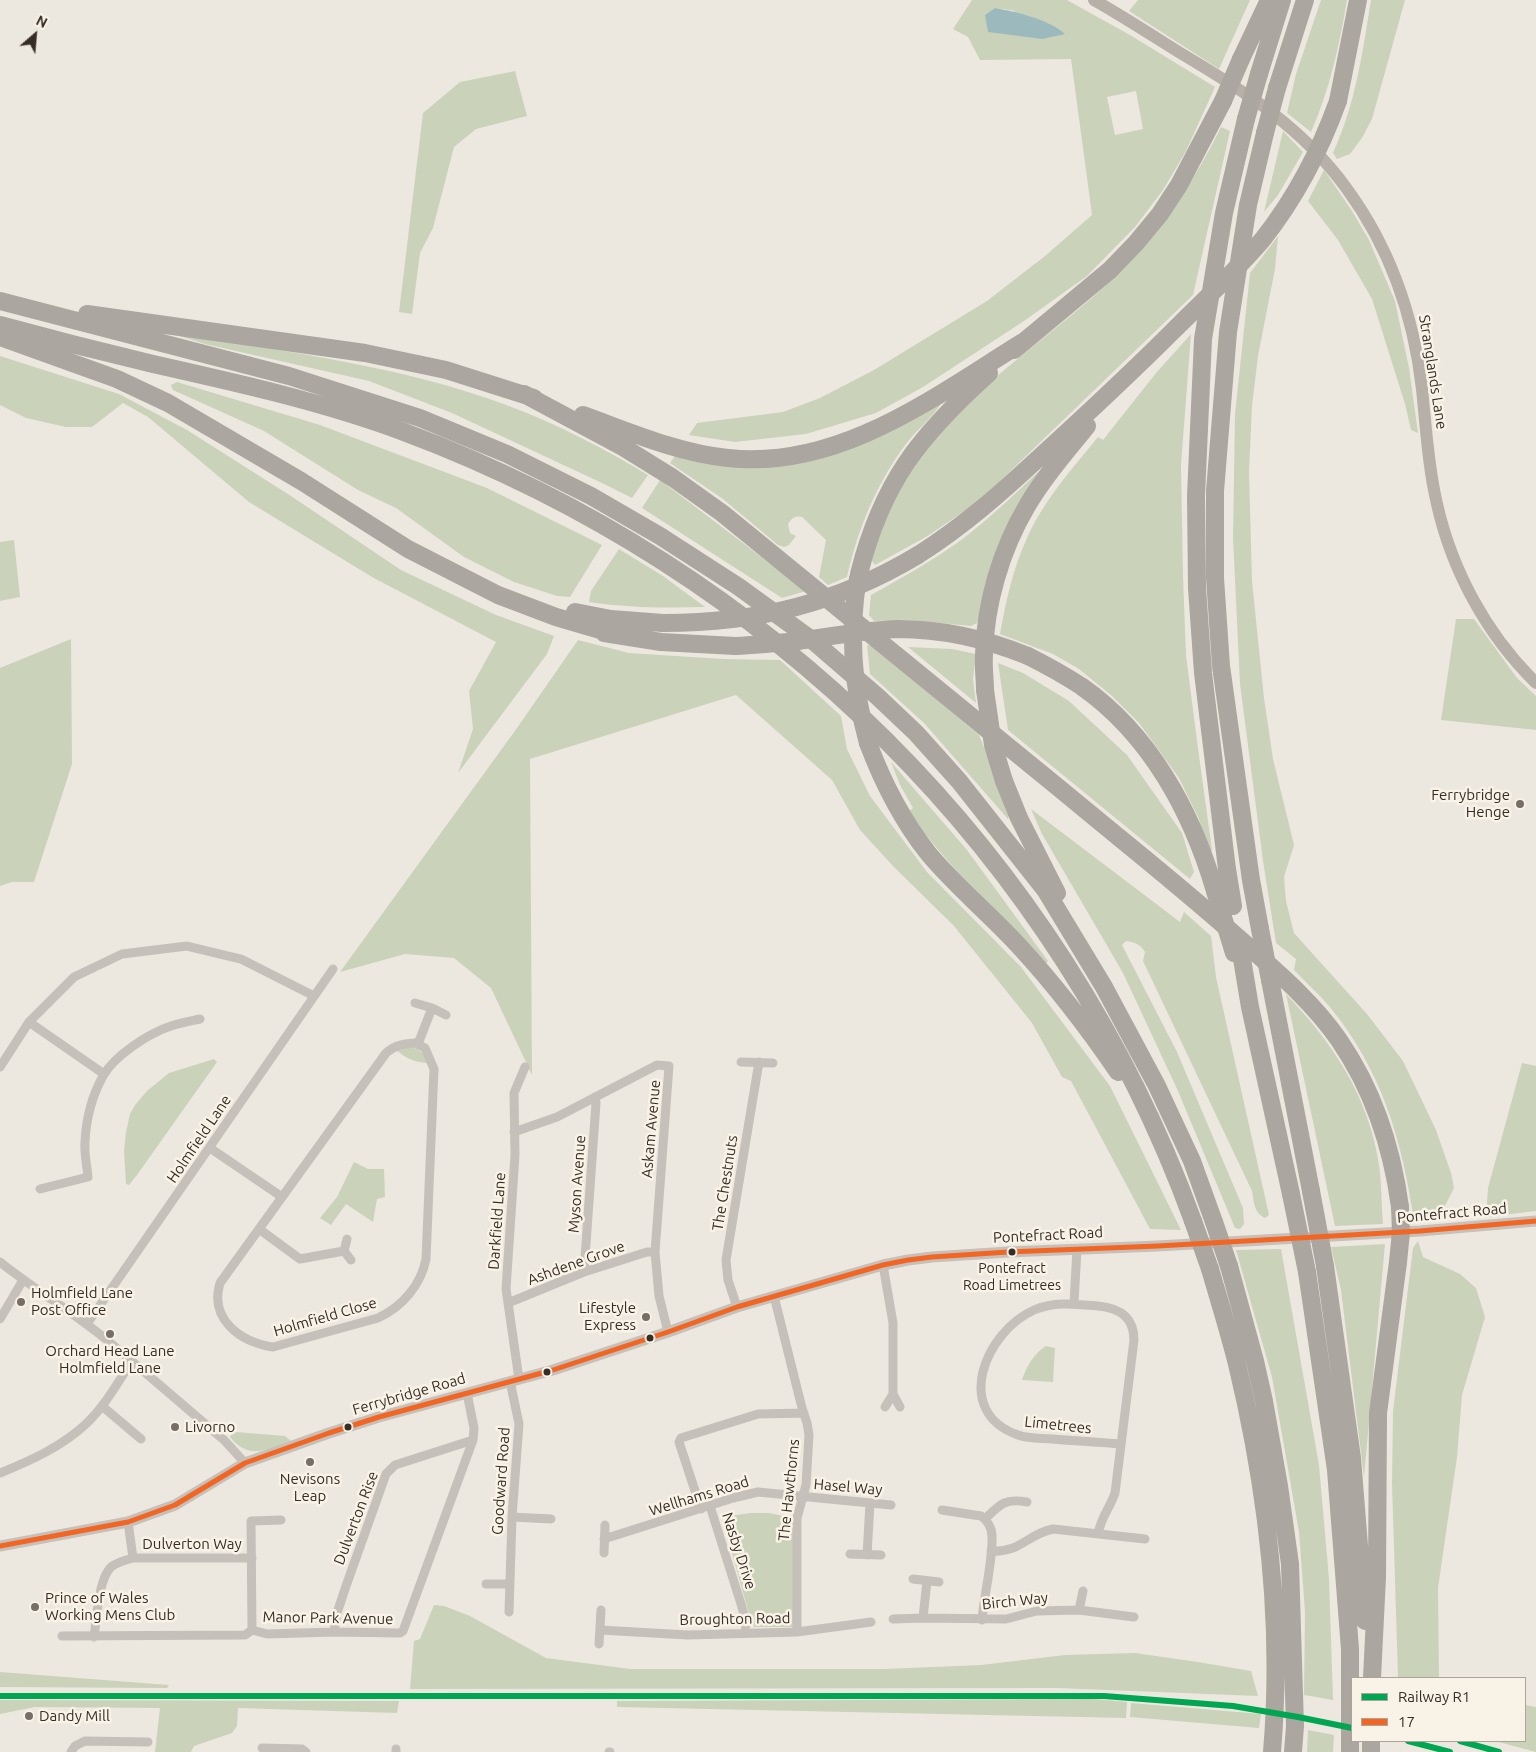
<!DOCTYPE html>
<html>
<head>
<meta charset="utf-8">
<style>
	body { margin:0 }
	#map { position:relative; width:1536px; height:1752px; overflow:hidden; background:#ece8df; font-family:Ubuntu,sans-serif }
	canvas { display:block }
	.legend { position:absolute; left:1351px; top:1677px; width:175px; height:65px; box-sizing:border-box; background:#f9f3e7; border:1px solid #aba49a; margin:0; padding:6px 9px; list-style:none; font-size:15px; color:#362d27 }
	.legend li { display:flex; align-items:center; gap:10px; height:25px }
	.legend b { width:25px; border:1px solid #aba49a }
	.north { position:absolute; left:10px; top:10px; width:50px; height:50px; -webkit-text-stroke:4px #f9f3e7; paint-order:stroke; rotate:27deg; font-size:14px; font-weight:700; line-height:20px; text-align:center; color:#362d27 }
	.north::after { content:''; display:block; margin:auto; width:18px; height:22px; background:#362d27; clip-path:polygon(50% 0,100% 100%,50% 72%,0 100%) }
</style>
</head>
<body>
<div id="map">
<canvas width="1536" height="1752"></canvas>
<ul class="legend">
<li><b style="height:6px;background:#00a651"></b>Railway R1</li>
<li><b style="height:6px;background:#f26522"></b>17</li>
</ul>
<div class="north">N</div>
</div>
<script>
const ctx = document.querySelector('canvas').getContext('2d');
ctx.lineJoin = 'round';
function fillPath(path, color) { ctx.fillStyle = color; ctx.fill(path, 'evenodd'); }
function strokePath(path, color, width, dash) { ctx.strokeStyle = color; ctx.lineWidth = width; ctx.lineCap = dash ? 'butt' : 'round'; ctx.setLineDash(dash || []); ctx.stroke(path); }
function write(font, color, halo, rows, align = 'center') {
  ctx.font = font + ' Ubuntu,sans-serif'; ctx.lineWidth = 5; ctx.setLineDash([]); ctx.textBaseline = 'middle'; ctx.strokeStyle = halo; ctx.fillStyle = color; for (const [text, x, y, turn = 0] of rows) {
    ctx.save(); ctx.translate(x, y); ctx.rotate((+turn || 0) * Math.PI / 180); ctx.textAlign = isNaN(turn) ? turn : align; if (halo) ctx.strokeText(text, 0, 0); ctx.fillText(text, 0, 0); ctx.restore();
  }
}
fillPath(new Path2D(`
	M 972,0 L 1067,0 L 1130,35 L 1215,87 L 1186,151 L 1163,190 L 1135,227 L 1087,276 L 1024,321 L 923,387 L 876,413 L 806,434 L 735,442 L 689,435 L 697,423 L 783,412 L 820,398 L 874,370 L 987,301 L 1045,256 L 1092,215 L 1071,59 L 980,60 L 968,37 L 953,29 ZM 995,8 L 1016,11 L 986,15 ZM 1136,91 L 1143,129 L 1115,135 L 1107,97 Z
	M 1138,0 L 1250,0 L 1219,69 L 1129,11 Z
	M 1321,0 L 1347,0 C 1339,47 1330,89 1311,132 L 1287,113 L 1296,74 Z
	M 1371,0 L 1405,0 L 1372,119 L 1362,138 L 1350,154 L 1337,159 L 1333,153 C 1356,102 1362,55 1371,0 Z
	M 515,71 L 527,116 L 476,129 L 454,147 L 433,228 L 420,253 L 412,314 L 399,312 L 423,113 L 460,82 Z
	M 1221,127 L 1230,131 L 1193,295 L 999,482 L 966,510 L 926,537 L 875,565 L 872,561 L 872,554 C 886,519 898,488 920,457 C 975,379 1066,330 1130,261 C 1167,221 1197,176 1221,127 Z
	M 1283,131 L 1303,152 L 1278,195 L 1264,212 Z
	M 1324,170 L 1352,211 L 1369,240 L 1395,301 L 1409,368 L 1418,433 L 1411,430 L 1405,404 L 1372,299 L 1338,240 L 1308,201 Z
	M 1278,236 L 1275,269 L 1258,356 L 1252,406 L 1249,471 L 1252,581 L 1264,698 L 1273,759 L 1294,845 L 1284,877 L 1286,901 L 1294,933 L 1367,1014 L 1403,1061 L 1436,1130 L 1451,1173 L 1454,1188 L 1442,1212 L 1429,1222 L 1414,1221 C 1402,1140 1382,1070 1329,1006 C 1318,993 1305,982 1294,970 L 1296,959 L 1276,943 L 1263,861 L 1240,684 L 1233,538 L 1235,414 L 1250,273 Z
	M 179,333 C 289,353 403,366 509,406 C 557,424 603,448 648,475 L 632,498 L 602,483 L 452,413 L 369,381 L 205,344 L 173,334 Z
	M 1191,334 L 1181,465 L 1183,576 L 1186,655 L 1197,741 L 1212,850 L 1210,852 L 1198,817 L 1179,778 L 1139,723 L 1112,696 L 1079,669 L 1053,654 L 1000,634 C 1006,601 1013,568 1027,538 C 1044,500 1072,469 1098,437 L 1103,440 L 1156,373 Z
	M 0,356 L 119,394 L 187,430 L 291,496 L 401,570 L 496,615 L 554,636 L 547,654 L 458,773 L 473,729 L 469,691 L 496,642 L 372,577 L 249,502 L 148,417 L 123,403 L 92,427 L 66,427 L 26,418 L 0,405 Z
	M 177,382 L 320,425 L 487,488 L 602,545 L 570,597 L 557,596 L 514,582 L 464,557 L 396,508 L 358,490 L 264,431 L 173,390 L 171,385 Z
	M 943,400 C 934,417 917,429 906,444 C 876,484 858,529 847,577 L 828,585 L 819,577 L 826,540 L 802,517 C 795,515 792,518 788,524 L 790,533 L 796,536 L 789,545 L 784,547 L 778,545 L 723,499 L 670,463 L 677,453 L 761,465 Z
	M 1052,459 L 986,583 L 977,623 L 971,626 L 908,620 L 874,621 L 869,615 L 871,595 C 900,579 930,562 957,543 C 991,518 1021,488 1052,459 Z
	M 660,480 L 806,591 L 782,598 L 642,508 Z
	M 14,540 L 20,597 L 0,601 L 0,542 Z
	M 619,549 L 663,576 L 705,607 C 666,608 628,608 589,602 L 591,591 Z
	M 1456,619 L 1474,619 L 1517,678 L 1536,696 L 1536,730 L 1441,720 Z
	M 71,639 L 72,764 L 34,882 L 12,882 L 0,886 L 0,668 Z
	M 578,640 L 629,653 L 723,659 L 780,660 L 841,716 L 847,749 L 870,796 L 927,872 L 1021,967 L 1110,1086 L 1181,1230 L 1150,1229 L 1071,1081 L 1062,1077 L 1032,1023 L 954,926 L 893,866 L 860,830 L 832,780 L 736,695 L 530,759 L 532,1075 L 491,988 L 454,958 L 405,954 L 340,972 L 517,728 Z
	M 867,645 L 873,646 L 979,735 L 1010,812 L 1008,819 L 924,723 L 870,674 Z
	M 908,647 L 952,649 L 976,654 L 973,679 L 976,703 Z
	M 998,663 L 1023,673 L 1069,701 L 1127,755 L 1182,833 L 1194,872 L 1190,879 L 1008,730 Z
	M 891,762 L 967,850 L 1048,961 L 1045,965 C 998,915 949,867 908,812 L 913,808 L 900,785 Z
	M 1031,809 L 1180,922 L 1184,912 L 1211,936 L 1216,977 L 1269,1215 L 1265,1218 C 1254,1213 1254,1202 1252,1191 L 1143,961 L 1145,952 C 1141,945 1135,942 1126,941 L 1122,945 L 1177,1052 L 1243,1208 L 1244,1224 L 1240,1229 L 1235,1228 L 1178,1091 L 1123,973 L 1042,834 Z
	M 1286,994 C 1331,1041 1367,1094 1378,1159 C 1382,1180 1381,1202 1383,1224 L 1335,1226 Z
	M 408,1046 C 419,1049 424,1052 429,1063 C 415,1063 406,1058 396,1050 Z
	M 214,1059 L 217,1062 L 137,1175 L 129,1185 L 126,1184 L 124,1151 L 126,1132 L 130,1114 L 135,1105 L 147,1091 L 169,1073 Z
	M 1522,1063 L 1536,1066 L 1536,1211 L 1486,1217 L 1488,1188 Z
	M 354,1162 L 368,1169 L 384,1169 L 385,1197 L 377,1199 L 373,1222 L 346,1204 L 331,1225 L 320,1218 L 337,1197 Z
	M 1418,1241 L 1423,1257 L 1460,1274 L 1476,1288 L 1485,1317 L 1462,1395 L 1457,1457 L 1438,1588 L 1439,1678 L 1398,1678 L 1392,1483 L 1393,1411 L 1413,1248 Z
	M 1385,1244 L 1364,1477 L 1341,1290 L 1331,1247 Z
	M 1281,1249 L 1319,1465 L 1329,1579 L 1333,1700 L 1304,1695 L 1305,1612 L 1299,1532 L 1272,1377 L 1236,1250 Z
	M 1046,1346 L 1055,1348 L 1053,1382 L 1022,1380 C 1026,1367 1034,1353 1046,1346 Z
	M 236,1432 L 285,1436 L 291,1441 C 266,1449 250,1461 230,1437 L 232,1433 Z
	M 751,1513 L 769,1513 L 793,1518 L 793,1627 L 755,1627 L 752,1625 L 722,1517 Z
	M 434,1605 L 444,1606 L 470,1616 L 546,1658 L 630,1669 L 885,1669 L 981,1665 L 1065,1655 L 1135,1653 L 1198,1662 L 1251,1671 L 1258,1696 L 1057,1688 L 410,1689 L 414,1641 L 420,1639 Z
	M 0,1672 L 169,1685 L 167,1688 L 0,1687 Z
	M 1093,1699 L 1127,1702 L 1126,1718 L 617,1707 L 617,1701 Z
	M 0,1700 L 399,1701 L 397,1713 L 238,1708 L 237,1726 L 232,1733 L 194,1746 L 191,1752 L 155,1752 L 160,1708 L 35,1707 L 0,1714 Z
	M 1131,1703 L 1261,1714 L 1259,1728 L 1130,1717 Z
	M 1525,1705 L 1536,1707 L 1536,1752 L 1495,1741 L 1525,1741 Z
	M 1308,1730 L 1334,1735 L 1333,1752 L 1307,1752 Z`), '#cbd2ba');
fillPath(new Path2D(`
	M 995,8 C 1017,12 1048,19 1065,34 L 1042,39 L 988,32 L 985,15 Z`), '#9cbabd');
strokePath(new Path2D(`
	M 415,1003 L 432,1008 L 446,1015
	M 29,1022 L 104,1074
	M 415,1043 L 425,1048 L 434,1069 L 426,1259 C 421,1285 402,1307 378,1318 L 273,1347 C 240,1342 209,1319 220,1283 L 386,1053 C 395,1045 403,1044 415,1043 Z
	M 418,1044 L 432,1008
	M 741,1062 L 773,1063
	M 0,1067 L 29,1022 L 74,977 L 122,954 L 187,946 L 241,959 L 314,996
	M 514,1132 L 557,1117 L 657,1065 L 669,1066 L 655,1252 L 659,1296 L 668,1332
	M 210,1148 L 282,1197
	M 40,1189 L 88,1177 C 87,1166 84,1153 85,1142 C 86,1120 92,1096 103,1076 C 114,1056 149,1033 171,1026 C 180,1023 191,1021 200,1019
	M 259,1229 L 300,1259 L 344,1251
	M 347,1239 L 344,1251 L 351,1260
	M 0,1262 C 35,1290 73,1312 107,1340 L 224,1440 L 245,1463
	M 883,1265 L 893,1323 L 893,1394 L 900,1407
	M 584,1272 L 596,1103 L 595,1097
	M 774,1296 L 802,1408 L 807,1423 L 809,1435 L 806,1485 L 797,1518 L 797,1632
	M 508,1303 L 584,1272 L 647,1252 L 655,1252
	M 1074,1303 L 1077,1249
	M 737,1307 L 728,1280 L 726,1260 L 759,1062
	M 0,1319 L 23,1280
	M 87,1324 L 333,969
	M 519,1379 L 506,1289 L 515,1155 L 514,1093 L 525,1067
	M 102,1406 L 141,1439
	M 885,1407 L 893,1394
	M 0,1473 C 30,1461 63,1446 87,1423 C 105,1406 118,1382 132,1361
	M 710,1506 L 741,1604 L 744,1615 L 746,1633
	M 701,1509 L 679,1442 L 681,1438 L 758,1414 L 804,1413
	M 942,1510 L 981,1516 C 987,1520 992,1528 992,1536 C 993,1561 984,1594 982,1620
	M 512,1517 L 551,1519
	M 985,1519 C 1000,1504 1005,1498 1027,1502
	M 128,1522 L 133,1558
	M 1098,1534 C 1101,1517 1110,1508 1115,1493 L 1134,1340 C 1134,1317 1119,1308 1098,1306 C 1076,1304 1054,1301 1034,1310 C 985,1332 952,1412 1018,1435 C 1029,1439 1041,1438 1052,1439 C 1075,1441 1098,1442 1121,1444
	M 604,1539 L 733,1498 L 758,1492 L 891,1505
	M 991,1551 C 1021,1553 1027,1534 1053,1529 L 1145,1539
	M 604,1553 L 605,1525
	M 850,1554 L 881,1555
	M 867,1555 L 870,1503
	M 913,1579 L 939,1582
	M 486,1584 L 510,1584
	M 1079,1610 L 1083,1591
	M 509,1612 L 512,1517 L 519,1424 L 510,1381
	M 923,1618 L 927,1581
	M 893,1619 L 923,1618 L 1006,1619 L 1037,1611 L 1079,1610 L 1134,1617
	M 252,1630 L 251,1521 L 281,1520
	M 600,1630 L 688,1635 L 797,1632 L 871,1622
	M 334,1632 L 337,1613 L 346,1586 L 386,1474 L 395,1465 L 473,1440
	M 62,1636 L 245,1635 L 252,1630 L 267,1634 L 334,1632 L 400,1633 L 403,1631 L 473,1440 L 474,1428 L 467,1393
	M 94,1637 C 97,1618 98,1580 111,1567 C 117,1562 125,1560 133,1558 L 252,1558
	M 599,1644 L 601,1610
	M 262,1748 L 302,1749 L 306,1752
	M 71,1752 L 75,1746 L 85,1741 L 148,1742
	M 396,1752 L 396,1749
	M 609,1752 L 610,1752`), '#c5c0b9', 9);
strokePath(new Path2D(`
	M 0,1546 L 128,1522 L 175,1505 L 245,1463 L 329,1433 L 379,1417 L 553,1370 L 668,1332 L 737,1307 L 883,1265 L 908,1260 L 932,1257 L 1008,1252 L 1158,1246 L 1420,1231 L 1536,1221`), '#c5c0b9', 11);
strokePath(new Path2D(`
	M 1094,0 C 1124,17 1153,36 1182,54 C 1246,92 1303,128 1347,189 C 1390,248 1414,318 1422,389 C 1426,427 1428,466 1437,504 C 1452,571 1487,635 1536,683`), '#b6b0a9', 12);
strokePath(new Path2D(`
	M 1241,59 L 1269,0
	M 1259,74 L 1282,0
	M 1277,88 L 1305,0
	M 1338,101 L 1358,0
	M 0,301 L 289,376 L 420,418 L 507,454 L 591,496 L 660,536 L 739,587 L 812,640 L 878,697 L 916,733 L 959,781 L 1046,891 L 1104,987 L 1157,1086 L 1192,1161 L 1214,1222
	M 87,314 L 365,353 L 446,370 L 534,398
	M 0,325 C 51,339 102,352 153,364 C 238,383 323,402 404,432 C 770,569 1059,853 1193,1221
	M 0,337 L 117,379 L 168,403 L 301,481 L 408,549 L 498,595 L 556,617 L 614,634
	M 1014,350 L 1110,270 L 1136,243 L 1160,214 L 1179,185 L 1223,101
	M 524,394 L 623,447 L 673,478 L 722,513 C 853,620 985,727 1116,835 C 1159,870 1201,905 1242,941 C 1277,972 1313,1002 1339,1040 C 1374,1091 1392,1147 1400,1207
	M 583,415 C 630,432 678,453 728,458 C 839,470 934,397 1023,342
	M 918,555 C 964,526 1003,491 1042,455 C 1088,413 1133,371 1177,327
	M 859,574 C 882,482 920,435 989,373
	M 575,612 L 611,619 L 663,623
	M 604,633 L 661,642 L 735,646
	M 1028,656 C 1046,665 1064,675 1081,686 C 1150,734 1192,812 1215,891
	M 985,690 C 985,678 983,667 984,655 C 985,604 1001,550 1027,506 C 1044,477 1066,452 1087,426
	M 868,743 C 883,783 902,820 928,853 C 956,887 990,914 1019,946 C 1055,985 1088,1028 1118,1072
	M 1004,781 L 1019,818 L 1057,893
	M 1233,906 L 1227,869 L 1203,673 L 1197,588 L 1196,496 L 1203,339 L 1224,213 L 1246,119
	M 1260,929 L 1251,880 L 1221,666 L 1215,578 L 1215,491 L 1228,332 L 1248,205 L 1265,133
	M 1242,959 L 1250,1007 L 1291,1194
	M 1270,980 L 1311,1191
	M 1229,1266 L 1255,1361 L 1264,1401 L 1279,1486 L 1290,1564 L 1295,1726 L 1293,1752
	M 1325,1266 L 1352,1458 L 1365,1621
	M 1210,1269 C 1219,1300 1229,1332 1237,1364 C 1267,1489 1283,1623 1272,1752
	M 1307,1272 L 1336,1470 L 1350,1649 L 1350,1752
	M 1372,1678 L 1377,1577 L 1378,1413 L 1398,1262
	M 1371,1752 L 1371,1741`), '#aba69f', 18);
strokePath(new Path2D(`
	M 1223,101 L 1241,59
	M 1246,119 L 1259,74
	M 1265,133 L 1277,88
	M 1177,327 C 1206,298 1237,270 1263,239 C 1296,197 1320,151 1338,101
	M 858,578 C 848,635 853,689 868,743
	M 663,623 C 758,623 838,603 918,555
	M 735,646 C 756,645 778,643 799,641 C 832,636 865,630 898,629 C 943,629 986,639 1028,656
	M 985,690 L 993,745 L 1004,781
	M 1215,891 L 1234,953
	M 1260,929 L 1270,980
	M 1311,1191 L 1325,1266
	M 1291,1194 L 1307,1272
	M 1193,1221 L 1210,1269
	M 1214,1222 L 1229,1266
	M 1398,1262 L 1401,1232 L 1400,1207`), '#aba69f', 18);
strokePath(new Path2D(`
	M 0,1546 L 128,1522 L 175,1505 L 245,1463 L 329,1433 L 379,1417 L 553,1370 L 668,1332 L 737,1307 L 883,1265 L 908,1260 L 932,1257 L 1008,1252 L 1158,1246 L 1420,1231 L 1536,1221`), '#f26522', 5);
strokePath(new Path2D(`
	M 0,1696 L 1104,1696 L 1233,1706 L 1298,1717 L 1352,1728
	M 1408,1741 L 1450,1752
	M 1460,1741 L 1499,1752`), '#00a651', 6);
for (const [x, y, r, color] of [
	[1520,804,5,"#766e67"],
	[1012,1252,4.5,"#362d27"],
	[21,1302,5,"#766e67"],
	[646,1317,5,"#766e67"],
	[110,1334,5,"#766e67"],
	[650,1338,4.5,"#362d27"],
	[547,1372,4.5,"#362d27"],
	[175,1427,5,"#766e67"],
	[348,1427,4.5,"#362d27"],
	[310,1462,5,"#766e67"],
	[35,1607,5,"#766e67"],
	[29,1716,5,"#766e67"]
]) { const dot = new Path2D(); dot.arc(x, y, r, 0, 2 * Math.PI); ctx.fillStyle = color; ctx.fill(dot); strokePath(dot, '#f9f3e7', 2); }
write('14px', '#362d27', '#f9f3e7', [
	["Pontefract",1012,1268],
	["Road Limetrees",1012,1285]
]);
write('15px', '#362d27', '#f9f3e7', [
	["Stranglands Lane",1433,372,81],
	["Askam Avenue",651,1129,-85],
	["Holmfield Lane",199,1139,-56],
	["The Chestnuts",725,1183,-81],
	["Myson Avenue",577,1184,-86],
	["Pontefract Road",1452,1213,-5],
	["Darkfield Lane",497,1221,-86],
	["Pontefract Road",1048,1235,-3],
	["Ashdene Grove",576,1263,-20],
	["Holmfield Close",325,1317,-16],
	["Ferrybridge Road",409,1394,-16],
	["Limetrees",1058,1425,6],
	["Goodward Road",501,1481,-86],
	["Hasel Way",848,1487,5],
	["The Hawthorns",789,1490,-84],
	["Wellhams Road",699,1496,-17],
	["Dulverton Rise",356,1518,-69],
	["Dulverton Way",192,1544],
	["Nasby Drive",739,1551,72],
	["Birch Way",1015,1601,-6],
	["Manor Park Avenue",328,1618,1],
	["Broughton Road",735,1619,-1]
]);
write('15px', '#362d27', '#f9f3e7', [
	["Ferrybridge",1510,795,"right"],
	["Henge",1510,812,"right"],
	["Holmfield Lane",31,1293],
	["Post Office",31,1310],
	["Lifestyle",636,1308,"right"],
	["Express",636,1325,"right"],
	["Orchard Head Lane",110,1351,"center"],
	["Holmfield Lane",110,1368,"center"],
	["Livorno",185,1427],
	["Nevisons",310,1479,"center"],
	["Leap",310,1496,"center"],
	["Prince of Wales",45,1598],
	["Working Mens Club",45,1615],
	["Dandy Mill",39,1716]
], 'left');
</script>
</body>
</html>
